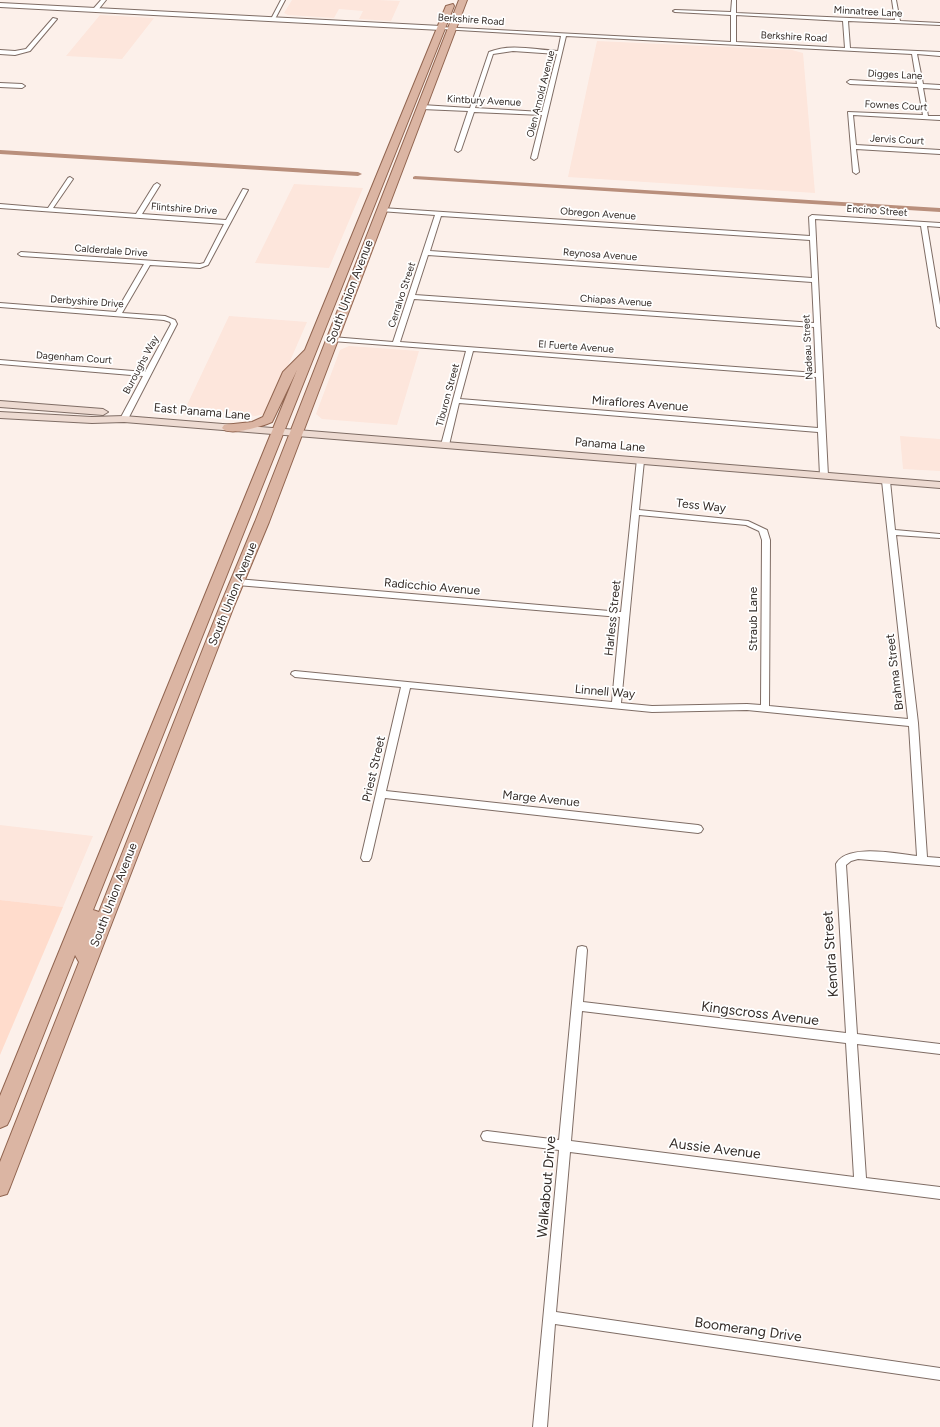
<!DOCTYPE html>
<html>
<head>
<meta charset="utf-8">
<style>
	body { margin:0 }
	canvas { display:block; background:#fcf0ea }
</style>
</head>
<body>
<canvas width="940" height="1427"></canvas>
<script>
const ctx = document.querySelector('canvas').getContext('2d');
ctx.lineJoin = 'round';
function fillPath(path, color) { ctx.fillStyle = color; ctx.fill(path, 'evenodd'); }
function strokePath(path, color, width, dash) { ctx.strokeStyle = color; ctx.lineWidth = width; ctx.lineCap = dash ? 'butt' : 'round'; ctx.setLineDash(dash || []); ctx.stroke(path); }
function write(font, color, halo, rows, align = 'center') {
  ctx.font = font + ' Figtree,sans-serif'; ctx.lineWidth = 3.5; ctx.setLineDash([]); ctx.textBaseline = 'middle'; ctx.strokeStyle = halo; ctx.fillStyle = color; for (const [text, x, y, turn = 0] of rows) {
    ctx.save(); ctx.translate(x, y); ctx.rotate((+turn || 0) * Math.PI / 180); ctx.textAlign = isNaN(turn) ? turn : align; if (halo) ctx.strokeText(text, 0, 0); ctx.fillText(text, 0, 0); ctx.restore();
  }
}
fillPath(new Path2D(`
	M 292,0 L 378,0 L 400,1 L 391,21 L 359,19 L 363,11 L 339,9 L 334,18 L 288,15 L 284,13 Z
	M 100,15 L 154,18 L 122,59 L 66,56 Z
	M 597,41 L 792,50 L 803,53 L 815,193 L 568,177 Z
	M 294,184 L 363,188 L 329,268 L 255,263 Z
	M 229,316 L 307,322 L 267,414 L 255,416 L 186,407 Z
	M 349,346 L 419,351 L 397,425 L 322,419 L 316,414 L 340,350 Z
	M 900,436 L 940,439 L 940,471 L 903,469 Z
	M 0,825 L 93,836 L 63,907 L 0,900 Z`), '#fde6dc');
fillPath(new Path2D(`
	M 0,900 L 63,907 L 0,1055 Z`), '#ffdccc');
fillPath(new Path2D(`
	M 0,150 L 358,172 L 362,174 L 358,176 L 0,154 Z
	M 415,176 L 940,208 L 940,212 L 413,179 L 413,177 Z`), '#b98f7c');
const minor = new Path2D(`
	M 101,0 L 106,0 L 98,10 L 94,10 L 94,8 Z
	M 281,0 L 285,0 L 275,19 L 271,19 Z
	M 732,0 L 736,0 L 736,13 L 895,20 L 892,0 L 896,0 L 900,21 L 940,23 L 940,25 L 848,21 L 850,48 L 940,52 L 940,56 L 917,54 L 923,84 L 940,85 L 940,89 L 923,88 L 928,116 L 940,116 L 940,120 L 853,115 L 856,145 L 940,150 L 940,154 L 856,149 L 859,172 L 856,174 L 853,172 L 848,112 L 923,115 L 918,87 L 850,84 L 847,82 L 850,80 L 917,84 L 912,54 L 566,36 L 537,158 L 534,160 L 531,158 L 542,115 L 474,112 L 461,150 L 458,152 L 455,150 L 468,111 L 422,109 L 419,107 L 422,105 L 470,108 L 489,52 C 510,43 536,50 558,51 L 561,36 L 441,29 L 439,28 L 439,27 L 731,42 L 731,15 L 675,12 L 673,11 L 675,10 L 731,12 ZM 736,15 L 843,21 L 845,48 L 736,42 ZM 513,51 L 557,54 L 542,112 L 475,108 L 493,54 Z
	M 53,18 L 57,19 L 30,51 L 15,55 L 0,54 L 0,50 L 15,51 L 26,49 Z
	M 0,83 L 22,84 L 25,86 L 22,88 L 0,87 Z
	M 70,177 L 73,179 L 53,208 L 136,214 L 154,185 L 157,183 L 160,185 L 142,214 L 226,220 L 243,189 L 248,190 L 208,265 L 200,268 L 150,265 L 122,313 L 165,316 L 175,320 L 177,324 L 128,419 L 124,421 L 120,419 L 143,376 L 0,364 L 0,360 L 145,372 L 171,324 L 170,322 L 164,320 L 0,307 L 0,303 L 116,312 L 144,264 L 21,256 L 18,254 L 21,252 L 200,264 L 204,263 L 224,224 L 0,208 L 0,204 L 48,208 L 68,178 Z
	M 382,208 L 810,236 L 809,217 L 812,215 L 940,223 L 940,227 L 927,226 L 940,305 L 940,328 L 937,326 L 921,226 L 815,219 L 828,476 L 827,478 L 821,478 L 820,476 L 818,432 L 459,403 L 449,445 L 445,447 L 441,445 L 466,351 L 332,341 L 329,339 L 332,337 L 393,342 L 435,215 L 380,211 L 379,210 ZM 441,216 L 810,240 L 812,278 L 430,251 ZM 428,255 L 812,282 L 814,323 L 415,295 ZM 414,299 L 814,327 L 816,373 L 400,342 ZM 473,351 L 816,377 L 818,428 L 460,399 Z
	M 637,459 L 643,459 L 644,461 L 639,510 L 748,521 L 767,530 L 770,540 L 769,706 L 908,719 L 882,481 L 883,479 L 889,479 L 890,481 L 895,530 L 940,534 L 940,538 L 896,535 L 918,723 L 927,857 L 940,858 L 940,866 L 858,859 L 851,861 L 846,865 L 857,1034 L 940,1044 L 940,1054 L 857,1044 L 866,1178 L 940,1187 L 940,1199 L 570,1152 L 556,1312 L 940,1368 L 940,1380 L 555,1324 L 547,1427 L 533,1427 L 559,1150 L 487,1141 L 483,1140 L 481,1136 L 483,1132 L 487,1131 L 559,1140 L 577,950 L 578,947 L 582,946 L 586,947 L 587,950 L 583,1002 L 846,1033 L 836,864 C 847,843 897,854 917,856 L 909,726 L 747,710 L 652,712 L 410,688 L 386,791 L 698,825 L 701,826 L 703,829 L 701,832 L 698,833 L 385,798 L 371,858 L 369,861 L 363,861 L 361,858 L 401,687 L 295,677 L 291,674 L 292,672 L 295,671 L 612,702 L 620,617 L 237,585 L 233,582 L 237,579 L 621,612 ZM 639,515 L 746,525 L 759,531 L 762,540 L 761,705 L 747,704 L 652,706 L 621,703 ZM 582,1011 L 846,1043 L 854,1177 L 571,1141 Z`);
const tertiary = new Path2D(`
	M 0,3 L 441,26 L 444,28 L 441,30 L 0,7 Z`);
const secondary = new Path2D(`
	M 0,401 L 103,409 L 108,412 L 103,415 L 0,407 Z
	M 0,412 L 92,417 L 124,416 L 940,482 L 940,488 L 124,422 L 92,423 L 0,418 Z`);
const primary = new Path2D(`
	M 459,0 L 467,0 L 269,522 L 234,606 L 10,1187 L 7,1194 L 0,1196 L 0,1162 L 79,962 L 75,955 L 10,1119 L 7,1125 L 0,1128 L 0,1096 L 297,370 L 272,422 C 263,426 229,437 222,428 L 224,425 L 252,422 L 263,417 L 283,372 L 305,350 L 446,6 L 453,4 L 454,6 L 93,910 L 99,912 L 220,606 L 255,522 Z`);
strokePath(minor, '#7f6d65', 2);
strokePath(tertiary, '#7f6d65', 2);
strokePath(secondary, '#7f6d65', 2);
strokePath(primary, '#916550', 2);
fillPath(minor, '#fff');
fillPath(tertiary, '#fff');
fillPath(secondary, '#eddad1');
fillPath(primary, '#dbb5a3');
write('10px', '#342c28', '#fff', [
	["Minnatree Lane",868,12,3],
	["Berkshire Road",471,20,4],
	["Berkshire Road",794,37,3],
	["Digges Lane",895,75,3],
	["Olen Arnold Avenue",541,94,-76],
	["Kintbury Avenue",484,101,3],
	["Fownes Court",896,106,3],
	["Jervis Court",897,140,3],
	["Flintshire Drive",184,209,4],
	["Encino Street",877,211,4],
	["Obregon Avenue",598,214,4],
	["Calderdale Drive",111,251,4],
	["Reynosa Avenue",600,255,4],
	["Cerralvo Street",402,295,-72],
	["Chiapas Avenue",616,301,4],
	["Derbyshire Drive",87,302,4],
	["El Fuerte Avenue",576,347,4],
	["Nadeau Street",808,347,-93],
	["Dagenham Court",74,358,4],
	["Buroughs Way",141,365,-62],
	["Tiburon Street",448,395,-75]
]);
write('12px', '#342c28', '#fff', [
	["South Union Avenue",350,292,-69],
	["Miraflores Avenue",640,404,4],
	["East Panama Lane",202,412,5],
	["Panama Lane",610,445,5],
	["Tess Way",701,506,6],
	["Radicchio Avenue",432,587,5],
	["South Union Avenue",233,594,-68],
	["Harless Street",613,618,-84],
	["Straub Lane",753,619,-90],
	["Brahma Street",895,672,-97],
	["Linnell Way",605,692,5],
	["Priest Street",374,769,-77],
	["Marge Avenue",541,799,6],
	["South Union Avenue",114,895,-69]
]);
write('14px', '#342c28', '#fff', [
	["Kendra Street",831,954,-94],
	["Kingscross Avenue",760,1014,7],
	["Aussie Avenue",715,1149,7],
	["Walkabout Drive",547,1187,-85],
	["Boomerang Drive",748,1330,8]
]);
</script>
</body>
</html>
